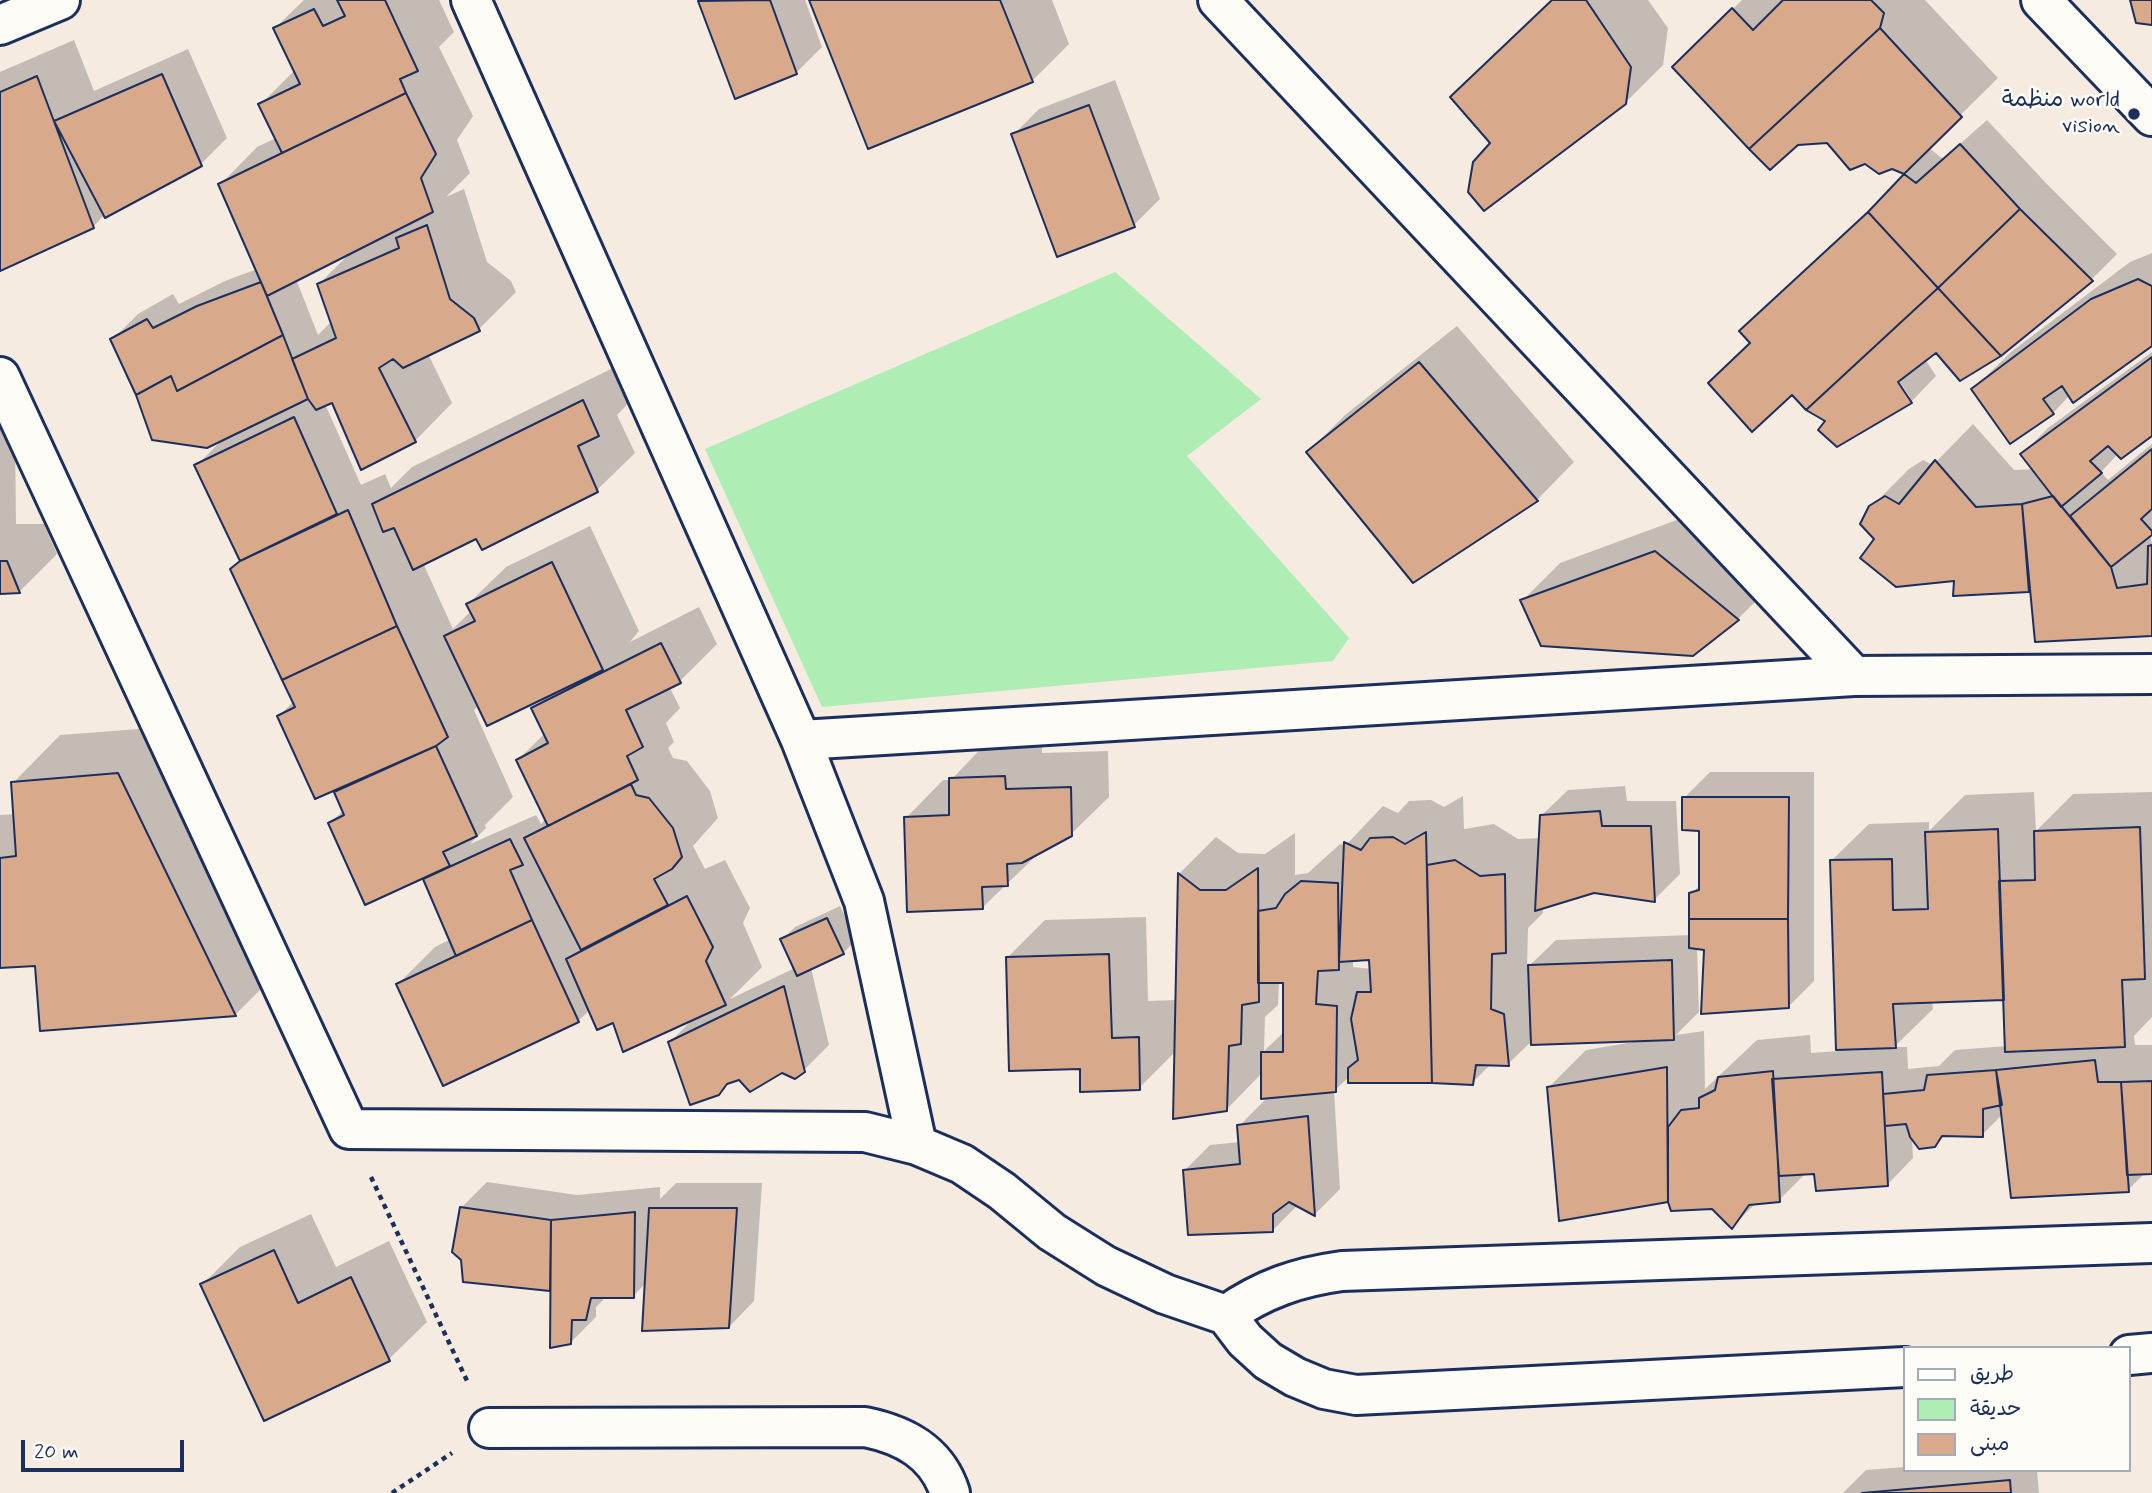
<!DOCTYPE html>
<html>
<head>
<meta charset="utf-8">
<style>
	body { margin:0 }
	#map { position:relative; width:2152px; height:1493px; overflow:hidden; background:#f6ebe1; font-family:Mynerve,"Playpen Sans Arabic",sans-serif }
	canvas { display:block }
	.legend { position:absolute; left:1903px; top:1346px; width:228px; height:126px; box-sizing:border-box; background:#fdfcf7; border:2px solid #a3aaba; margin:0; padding:9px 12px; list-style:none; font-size:21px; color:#1b2f5e }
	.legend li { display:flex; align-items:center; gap:14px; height:35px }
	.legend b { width:35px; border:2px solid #a3aaba }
	.scale { position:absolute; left:21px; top:1440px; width:163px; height:32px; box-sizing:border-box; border:4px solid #1b2f5e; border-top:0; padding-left:9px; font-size:21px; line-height:24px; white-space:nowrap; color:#1b2f5e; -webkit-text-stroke:5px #fdfcf7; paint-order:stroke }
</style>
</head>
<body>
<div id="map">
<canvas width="2152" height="1493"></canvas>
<ul class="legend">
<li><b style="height:9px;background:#fdfcf7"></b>طريق</li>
<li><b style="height:19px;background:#aeedb4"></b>حديقة</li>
<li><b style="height:19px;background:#d8a98a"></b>مبنى</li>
</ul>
<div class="scale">20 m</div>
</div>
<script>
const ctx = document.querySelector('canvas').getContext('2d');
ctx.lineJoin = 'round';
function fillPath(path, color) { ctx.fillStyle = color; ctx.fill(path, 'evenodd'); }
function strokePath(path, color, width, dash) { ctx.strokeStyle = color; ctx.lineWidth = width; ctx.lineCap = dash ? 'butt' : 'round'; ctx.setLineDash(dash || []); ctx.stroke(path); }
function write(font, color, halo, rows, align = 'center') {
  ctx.font = font + ' Mynerve,"Playpen Sans Arabic",sans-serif'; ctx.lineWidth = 5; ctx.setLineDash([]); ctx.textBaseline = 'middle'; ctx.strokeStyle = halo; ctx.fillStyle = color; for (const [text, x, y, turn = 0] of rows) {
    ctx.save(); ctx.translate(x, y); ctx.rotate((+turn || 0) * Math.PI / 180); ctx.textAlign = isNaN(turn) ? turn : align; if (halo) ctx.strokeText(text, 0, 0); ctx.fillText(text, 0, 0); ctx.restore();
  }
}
fillPath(new Path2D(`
	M 1115,272 L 1261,399 L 1187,456 L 1349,638 L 1333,661 L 822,707 L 705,449 Z`), '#aeedb4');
fillPath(new Path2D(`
	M 304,0 L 439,0 L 454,32 L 439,47 L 473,116 L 457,140 L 470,173 L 446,197 L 464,189 L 487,262 L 511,281 L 516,292 L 479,329 L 428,354 L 452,403 L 415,441 L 332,400 L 325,404 L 361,485 L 385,474 L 391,488 L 412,467 L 621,364 L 635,397 L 617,415 L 635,453 L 597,490 L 483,547 L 477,537 L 423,563 L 453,629 L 472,610 L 468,604 L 506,567 L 590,526 L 639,631 L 630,642 L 699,607 L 717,644 L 680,681 L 669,686 L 680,708 L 666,723 L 674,742 L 668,748 L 673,758 L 687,761 L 710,791 L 718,818 L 693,846 L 705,869 L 725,860 L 750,908 L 743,923 L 762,967 L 730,999 L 795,968 L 782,940 L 795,927 L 840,906 L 856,940 L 843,953 L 811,968 L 829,1045 L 803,1071 L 782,1071 L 739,1078 L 731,1080 L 718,1093 L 670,1042 L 693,1019 L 614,1021 L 590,1010 L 578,1021 L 398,984 L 435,947 L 451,939 L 424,876 L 330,823 L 344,810 L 335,790 L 279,716 L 294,701 L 242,560 L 196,466 L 224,438 L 138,395 L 112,340 L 138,314 L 173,294 L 179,304 L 225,281 L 257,269 L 220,185 L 257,147 L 276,138 L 260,105 L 295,70 L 275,28 ZM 351,252 L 319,284 L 332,321 L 318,335 L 296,279 ZM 546,697 L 533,709 L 545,733 L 518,760 L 546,818 L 541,824 L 536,815 L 470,844 L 486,828 L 485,825 L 513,797 L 474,710 L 479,705 Z
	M 702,0 L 805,0 L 822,47 L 796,73 L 701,1 Z
	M 811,0 L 1052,0 L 1069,44 L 1032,81 Z
	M 1552,0 L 1648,0 L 1668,28 L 1663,65 L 1625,103 L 1493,143 Z
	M 1742,0 L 1925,0 L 1998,78 L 1928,147 L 1943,159 L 1987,120 L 2046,183 L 2117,254 L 2091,280 L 1936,351 L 1925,359 L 1936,376 L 1911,402 L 1828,421 L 1792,392 L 1710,383 L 1751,342 L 1742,331 L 1907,173 L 1828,141 L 1674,67 ZM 1894,374 L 1910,397 L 1905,397 Z
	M 74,40 L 94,91 L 188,49 L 227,138 L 201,164 L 105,214 L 93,227 L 0,269 L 0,72 Z
	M 1115,80 L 1160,199 L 1134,225 L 1013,135 L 1039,109 Z
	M 2152,253 L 2152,344 L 2070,395 L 2053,413 L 2011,442 L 1973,389 L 2011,352 L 2130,262 Z
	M 1457,326 L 1574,462 L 1537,500 L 1414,581 L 1308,452 L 1345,415 Z
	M 2152,352 L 2152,434 L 2118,454 L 2101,472 L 2108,480 L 2152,444 L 2152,533 L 2150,535 L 2152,543 L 2152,634 L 2030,590 L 1955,594 L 1955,580 L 1876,539 L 1871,507 L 1909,469 L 1923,460 L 1933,465 L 1973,424 L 2014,470 L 2034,469 L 2022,454 L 2048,428 Z
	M 0,398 L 15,434 L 16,524 L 44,524 L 57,554 L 20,591 L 0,592 Z
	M 1693,514 L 1775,582 L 1738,619 L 1693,654 L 1522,601 L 1560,563 Z
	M 165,727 L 282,968 L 235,1015 L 37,964 L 0,966 L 0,815 L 15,814 L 13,783 L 60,735 Z
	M 1042,739 L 1042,753 L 1108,751 L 1109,797 L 1071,834 L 1041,851 L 982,908 L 906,818 L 943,780 L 951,780 L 988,741 Z
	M 1710,772 L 1814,772 L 1814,981 L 1788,1007 L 1705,948 L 1697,947 L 1699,1012 L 1676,1035 L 1704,1031 L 1705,1089 L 1757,1040 L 1810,1035 L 1811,1053 L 1838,1051 L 1831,861 L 1869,824 L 1929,822 L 1929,831 L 1965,795 L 2034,792 L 2036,831 L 2073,794 L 2152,792 L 2152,1017 L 2134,1036 L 2135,1045 L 2152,1045 L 2152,1172 L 2146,1172 L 2128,1190 L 2003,1114 L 1982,1135 L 1945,1134 L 1935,1145 L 1912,1137 L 1913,1158 L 1888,1184 L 1816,1172 L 1807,1172 L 1779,1200 L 1756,1203 L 1732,1227 L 1712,1207 L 1670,1200 L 1561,1219 L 1549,1087 L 1586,1050 L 1634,1042 L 1634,1040 L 1533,1040 L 1508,1064 L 1491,1064 L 1472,1083 L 1350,1081 L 1350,1076 L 1334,1091 L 1340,1189 L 1315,1214 L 1298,1205 L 1273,1230 L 1184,1171 L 1210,1145 L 1240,1142 L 1239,1126 L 1268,1097 L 1262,1073 L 1226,1110 L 1176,1051 L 1139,1088 L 1081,1068 L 1007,958 L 1045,920 L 1146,917 L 1148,1001 L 1177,1000 L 1180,873 L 1216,837 L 1238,853 L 1265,854 L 1295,833 L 1295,875 L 1308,873 L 1340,844 L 1346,845 L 1383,806 L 1398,813 L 1409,801 L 1431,800 L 1444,807 L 1463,796 L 1464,829 L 1494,824 L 1518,839 L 1541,838 L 1542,815 L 1568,790 L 1625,786 L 1627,801 L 1676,801 L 1680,874 L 1654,900 L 1594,891 L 1543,907 L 1543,913 L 1528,928 L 1527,968 L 1556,940 L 1691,935 L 1691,894 L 1701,884 L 1701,829 L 1684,798 ZM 1371,958 L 1372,969 L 1353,967 L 1353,959 ZM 1279,982 L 1284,982 L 1285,1031 L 1264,1051 L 1265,1017 L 1278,1005 ZM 2006,998 L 2007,1046 L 1955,1050 L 1939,1066 L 1908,1069 L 1907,1047 L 1894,1047 L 1933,1009 L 1932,1001 Z
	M 487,1182 L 577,1195 L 660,1187 L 660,1199 L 676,1183 L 762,1183 L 754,1301 L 729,1327 L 646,1283 L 633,1296 L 607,1296 L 596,1307 L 596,1317 L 570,1343 L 552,1290 L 465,1281 L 461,1208 Z
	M 311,1214 L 336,1267 L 389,1241 L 427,1322 L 389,1359 L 265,1418 L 202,1285 L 240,1247 Z
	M 1905,1467 L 1905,1470 L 2037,1470 L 2039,1493 L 1843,1493 L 1866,1470 Z`), '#0003');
const building = new Path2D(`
	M 337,0 L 385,0 L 418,71 L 400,79 L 406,93 L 282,153 L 258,104 L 300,84 L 273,28 L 314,9 L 323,26 L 345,16 Z
	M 770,0 L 797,74 L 735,99 L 698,1 Z
	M 809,0 L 1000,0 L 1033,82 L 868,149 Z
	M 1552,0 L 1586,0 L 1631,67 L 1626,104 L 1484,211 L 1468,192 L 1473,162 L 1490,143 L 1450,97 Z
	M 1783,0 L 1871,0 L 1884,13 L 1880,28 L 1749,149 L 1672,67 L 1732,8 L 1753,30 Z
	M 2130,0 L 2152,0 L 2152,25 L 2136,23 Z
	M 1880,28 L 1962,117 L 1904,174 L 1892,169 L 1879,174 L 1865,164 L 1850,170 L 1827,143 L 1798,145 L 1770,170 L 1749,149 Z
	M 162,74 L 202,166 L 105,218 L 54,121 Z
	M 37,76 L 94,228 L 0,271 L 0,92 Z
	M 406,93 L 436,154 L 421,178 L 433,212 L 267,296 L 218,184 Z
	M 1089,105 L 1135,227 L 1057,257 L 1011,134 Z
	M 1960,144 L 2020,209 L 1938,288 L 1868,212 L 1904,174 L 1916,183 Z
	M 2020,209 L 2093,281 L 2001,356 L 1938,288 Z
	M 1868,212 L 1938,288 L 1806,410 L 1792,395 L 1752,432 L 1708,383 L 1750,343 L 1739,331 Z
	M 427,225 L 450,299 L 474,318 L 480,331 L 403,368 L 393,359 L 379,368 L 416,442 L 361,470 L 332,403 L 316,410 L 308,399 L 292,359 L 336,338 L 317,284 L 399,248 L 396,238 Z
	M 2138,279 L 2152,286 L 2152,346 L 2073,403 L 2062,386 L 2043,399 L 2054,414 L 2010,444 L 1971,389 L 2091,299 Z
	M 261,282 L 283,335 L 177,391 L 171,376 L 136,395 L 110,339 L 147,319 L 153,328 L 197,306 Z
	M 1938,288 L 2001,356 L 1960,381 L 1936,353 L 1898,382 L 1912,403 L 1837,447 L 1818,430 L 1825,421 L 1806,410 Z
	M 283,335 L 308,399 L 207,448 L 152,440 L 136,395 L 171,376 L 177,391 Z
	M 2152,357 L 2152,436 L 2121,459 L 2108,446 L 2090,461 L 2102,473 L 2061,507 L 2020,454 Z
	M 1419,362 L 1538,501 L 1413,583 L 1306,452 Z
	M 583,400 L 599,436 L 578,446 L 598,492 L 482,550 L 476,539 L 413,570 L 394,528 L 383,532 L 372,504 Z
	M 294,417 L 337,514 L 240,561 L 194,465 Z
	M 2152,449 L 2152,509 L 2141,519 L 2152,531 L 2152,535 L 2111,567 L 2070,516 Z
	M 1935,460 L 1976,507 L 2022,504 L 2029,592 L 1953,596 L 1954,581 L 1896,587 L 1860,558 L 1874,539 L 1860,524 L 1869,506 L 1885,496 L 1899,504 Z
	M 2053,496 L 2111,567 L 2117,588 L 2147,584 L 2148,546 L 2152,545 L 2152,636 L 2035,642 L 2022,504 Z
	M 348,510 L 397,626 L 282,680 L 230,569 L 240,561 Z
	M 1655,551 L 1739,620 L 1693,656 L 1541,646 L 1520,600 Z
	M 0,561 L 7,561 L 20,593 L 0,594 Z
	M 552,562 L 603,670 L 487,726 L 444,636 L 475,621 L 466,604 Z
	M 397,626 L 448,737 L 436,746 L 315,799 L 277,716 L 295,707 L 282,680 Z
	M 661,643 L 681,683 L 626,710 L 643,747 L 627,756 L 638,780 L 548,826 L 516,760 L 548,743 L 531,708 Z
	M 436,746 L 477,836 L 443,852 L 450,866 L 365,905 L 328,823 L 344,815 L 334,792 Z
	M 118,773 L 236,1016 L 40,1031 L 35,966 L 0,968 L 0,858 L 16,856 L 11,782 Z
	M 1005,776 L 1006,789 L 1071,787 L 1072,836 L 1022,863 L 1007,864 L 1008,886 L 982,887 L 983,909 L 907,912 L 904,817 L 949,815 L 949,778 Z
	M 631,784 L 636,795 L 649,798 L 673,828 L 682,857 L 672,869 L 654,879 L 668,905 L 581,950 L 524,838 Z
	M 1682,797 L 1789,797 L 1788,919 L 1689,919 L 1689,893 L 1699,890 L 1699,831 L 1682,830 Z
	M 1600,811 L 1602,826 L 1651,826 L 1655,902 L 1594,893 L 1535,911 L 1540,815 Z
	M 2140,827 L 2145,979 L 2122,980 L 2125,1047 L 2005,1052 L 1999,881 L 2035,880 L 2034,831 Z
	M 1998,829 L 2004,1000 L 1893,1004 L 1896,1048 L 1836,1050 L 1830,860 L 1892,859 L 1893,910 L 1928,909 L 1925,832 Z
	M 1426,832 L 1432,1083 L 1348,1083 L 1348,1068 L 1358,1060 L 1351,1019 L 1357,992 L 1371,992 L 1369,960 L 1339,962 L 1344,842 L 1361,850 L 1370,838 L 1393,837 L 1405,844 Z
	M 510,839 L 523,865 L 510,870 L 532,920 L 456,956 L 423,879 Z
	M 1455,860 L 1480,876 L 1505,874 L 1506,953 L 1492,954 L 1491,1009 L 1504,1014 L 1509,1066 L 1476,1065 L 1473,1085 L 1432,1083 L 1427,865 Z
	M 1258,868 L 1259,1002 L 1242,1005 L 1241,1044 L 1229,1046 L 1227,1111 L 1173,1119 L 1178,873 L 1200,890 L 1226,890 Z
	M 1301,881 L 1338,883 L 1339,970 L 1318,971 L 1316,1004 L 1337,1006 L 1336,1092 L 1261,1099 L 1261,1052 L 1283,1052 L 1283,983 L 1258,983 L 1258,911 L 1276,908 L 1285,894 Z
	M 687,896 L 713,947 L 706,961 L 726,1005 L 623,1052 L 613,1023 L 597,1030 L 566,959 Z
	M 827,918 L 844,954 L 797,976 L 780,939 Z
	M 1689,919 L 1788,919 L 1789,1008 L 1701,1014 L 1704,950 L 1689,948 Z
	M 532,920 L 579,1022 L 443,1086 L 396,984 Z
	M 1109,954 L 1112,1038 L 1139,1037 L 1140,1090 L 1080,1092 L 1080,1069 L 1009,1071 L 1006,957 Z
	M 1672,960 L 1674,1040 L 1531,1045 L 1528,965 Z
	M 784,986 L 805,1072 L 795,1079 L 782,1073 L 750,1092 L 739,1080 L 727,1084 L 719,1095 L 690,1105 L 668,1042 Z
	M 2095,1060 L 2098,1082 L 2121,1082 L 2129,1192 L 2011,1198 L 1996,1070 Z
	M 1667,1067 L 1668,1202 L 1559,1221 L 1547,1087 Z
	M 1996,1070 L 2002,1105 L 1983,1109 L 1983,1137 L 1942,1136 L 1935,1147 L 1919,1149 L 1910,1137 L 1906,1124 L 1885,1126 L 1883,1094 L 1924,1090 L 1927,1075 Z
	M 1773,1071 L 1780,1202 L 1749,1205 L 1732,1229 L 1712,1209 L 1671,1211 L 1668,1202 L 1668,1127 L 1681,1110 L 1699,1108 L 1699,1098 L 1715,1090 L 1718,1077 Z
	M 1882,1072 L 1888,1186 L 1816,1191 L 1814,1174 L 1779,1176 L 1772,1079 Z
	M 2152,1081 L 2152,1174 L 2127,1175 L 2121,1082 Z
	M 1308,1116 L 1315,1216 L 1289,1202 L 1273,1214 L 1273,1232 L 1188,1235 L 1183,1170 L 1240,1164 L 1237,1125 Z
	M 460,1207 L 551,1220 L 550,1291 L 463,1282 L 461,1260 L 452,1252 Z
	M 649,1208 L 737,1208 L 729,1328 L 642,1331 Z
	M 635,1212 L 634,1298 L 591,1298 L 586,1320 L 572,1320 L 571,1344 L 550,1348 L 551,1220 Z
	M 274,1250 L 298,1303 L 351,1277 L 390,1361 L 264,1421 L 200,1284 Z
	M 2010,1480 L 2011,1493 L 1862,1493 Z`);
fillPath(building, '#d8a98a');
strokePath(building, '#1b2f5e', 2);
const minor = new Path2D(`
	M 471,0 L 801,740 L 864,901 L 917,1145
	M 1218,0 L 1854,676
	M 2041,0 L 2152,116
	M 0,25 L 60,0
	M 0,377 L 349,1129 L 865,1132 L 917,1145 L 962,1164 L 1002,1191 L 1052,1232 L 1106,1266 L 1165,1294 L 1226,1315 L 1245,1340 L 1268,1361 L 1295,1377 L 1324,1389 L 1356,1395 L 1905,1367
	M 801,740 L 1854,676 L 2152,674
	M 1226,1315 C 1263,1289 1298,1277 1342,1271 L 2152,1243
	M 2129,1355 L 2152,1353
	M 489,1428 L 865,1427 C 904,1435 937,1452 950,1493`);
strokePath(minor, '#1b2f5e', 44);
strokePath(new Path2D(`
	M 371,1177 L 469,1385
	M 392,1493 L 452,1453`), '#1b2f5e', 4.5, [5, 5]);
strokePath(minor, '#fdfcf7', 38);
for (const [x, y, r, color] of [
	[2134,114,7,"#1b2f5e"]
]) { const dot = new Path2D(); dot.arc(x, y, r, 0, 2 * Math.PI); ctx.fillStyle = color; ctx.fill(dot); strokePath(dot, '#fdfcf7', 2.5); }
write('23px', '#1b2f5e', '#fdfcf7', [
	["منظمة world",2120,101],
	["vision",2120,127]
], 'right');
</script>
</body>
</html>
